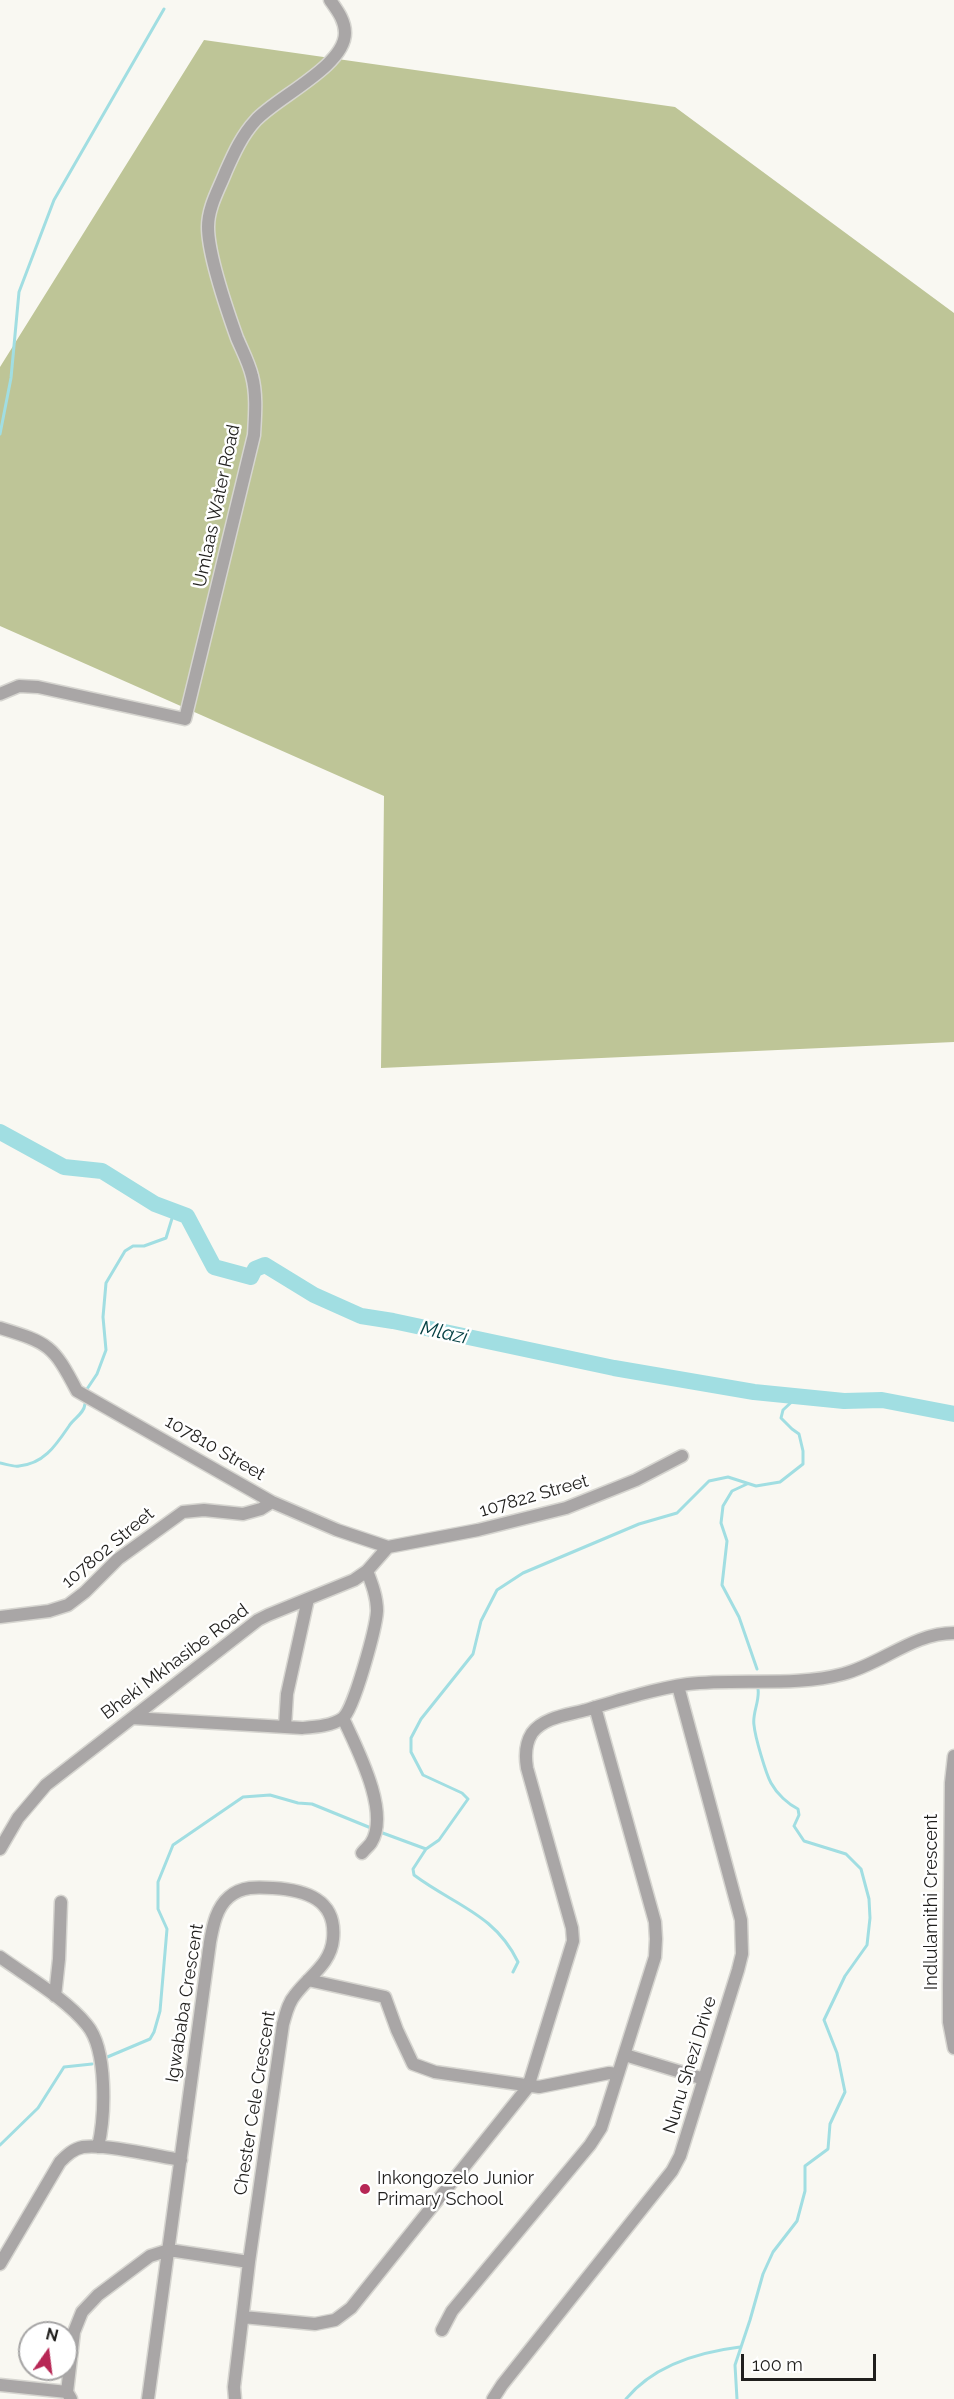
<!DOCTYPE html>
<html>
<head>
<meta charset="utf-8">
<style>
	body { margin:0 }
	#map { position:relative; width:954px; height:2399px; overflow:hidden; background:#f9f8f2; font-family:Raleway,sans-serif }
	canvas { display:block }
	.north { position:absolute; left:18px; top:2321px; width:60px; height:60px; box-sizing:border-box; background:#fff; border:2px solid #a6a5a5; border-radius:50%; rotate:14deg; font-size:16px; font-weight:700; line-height:24px; text-align:center; color:#201f1d }
	.north::after { content:''; display:block; margin:auto; width:21px; height:27px; background:#b72755; clip-path:polygon(50% 0,100% 100%,50% 72%,0 100%) }
	.scale { position:absolute; left:741px; top:2354px; width:135px; height:27px; box-sizing:border-box; border:3px solid #201f1d; border-top:0; padding-left:8px; font-size:18px; line-height:21px; white-space:nowrap; color:#201f1d; -webkit-text-stroke:4px #fff; paint-order:stroke }
</style>
</head>
<body>
<div id="map">
<canvas width="954" height="2399"></canvas>
<div class="north">N</div>
<div class="scale">100 m</div>
</div>
<script>
const ctx = document.querySelector('canvas').getContext('2d');
ctx.lineJoin = 'round';
function fillPath(path, color) { ctx.fillStyle = color; ctx.fill(path, 'evenodd'); }
function strokePath(path, color, width, dash) { ctx.strokeStyle = color; ctx.lineWidth = width; ctx.lineCap = dash ? 'butt' : 'round'; ctx.setLineDash(dash || []); ctx.stroke(path); }
function write(font, color, halo, rows, align = 'center') {
  ctx.font = font + ' Raleway,sans-serif'; ctx.lineWidth = 5; ctx.setLineDash([]); ctx.textBaseline = 'middle'; ctx.strokeStyle = halo; ctx.fillStyle = color; for (const [text, x, y, turn = 0] of rows) {
    ctx.save(); ctx.translate(x, y); ctx.rotate((+turn || 0) * Math.PI / 180); ctx.textAlign = isNaN(turn) ? turn : align; if (halo) ctx.strokeText(text, 0, 0); ctx.fillText(text, 0, 0); ctx.restore();
  }
}
fillPath(new Path2D(`
	M 204,40 L 675,107 L 954,313 L 954,1042 L 381,1068 L 384,796 L 0,626 L 0,367 Z`), '#bec597');
strokePath(new Path2D(`
	M 0,434 L 11,378 L 19,292 L 54,200 L 164,9
	M 85,1392 L 97,1374 L 106,1350 L 103,1317 L 106,1283 L 125,1251 L 133,1246 L 144,1246 L 166,1238 L 174,1212
	M 0,1463 C 6,1464 13,1467 19,1466 C 44,1464 56,1445 69,1426 C 74,1418 84,1414 85,1404
	M 747,1484 L 732,1491 L 723,1506 L 721,1523 L 727,1541 L 722,1585 L 739,1617 L 757,1669
	M 380,1832 L 426,1849 L 439,1840 L 468,1799 L 462,1793 L 423,1775 L 411,1752 L 411,1738 L 421,1719 L 473,1654 L 481,1621 L 497,1590 L 523,1573 L 639,1524 L 677,1513 L 709,1481 L 728,1477 L 756,1486 L 780,1482 L 803,1464 L 803,1451 L 799,1434 L 792,1429 L 781,1418 L 783,1410 L 799,1395
	M 426,1849 L 413,1869 L 414,1875 C 454,1905 495,1914 518,1962 L 513,1972
	M 105,2058 L 150,2039 L 154,2032 L 160,2011 L 167,1929 L 158,1909 L 158,1882 L 173,1845 L 243,1797 L 270,1795 L 298,1803 L 312,1804 L 371,1828
	M 0,2145 L 38,2108 L 64,2067 L 92,2064
	M 626,2399 C 654,2365 699,2352 740,2347
	M 737,2399 L 735,2365 L 750,2320 L 763,2274 L 773,2252 L 797,2221 L 805,2191 L 805,2166 L 828,2149 L 830,2124 L 845,2092 L 837,2053 L 824,2020 L 845,1976 L 867,1945 L 870,1918 L 869,1899 L 861,1869 L 846,1854 L 804,1841 L 794,1826 L 799,1815 L 798,1809 C 788,1804 777,1794 771,1783 C 766,1774 755,1737 754,1725 C 752,1713 760,1701 758,1689`), '#a1dee2', 3);
strokePath(new Path2D(`
	M 0,1132 L 64,1167 L 102,1171 L 155,1204 L 187,1216 L 214,1267 L 251,1277 L 255,1269 L 265,1265 L 314,1295 L 361,1316 L 393,1321 L 614,1368 L 754,1392 L 844,1401 L 882,1400 L 954,1414`), '#a1dee2', 16);
const minor = new Path2D(`
	M 0,694 L 19,686 L 38,687 L 185,719 L 254,435 C 255,416 257,395 252,376 C 249,363 242,350 237,338 C 227,310 208,256 208,227 C 208,207 219,189 226,171 C 234,153 242,135 256,120 C 277,97 345,66 345,33 C 345,20 337,10 330,0
	M 0,1328 C 49,1343 53,1345 77,1391 L 272,1502 L 337,1530 L 388,1547 L 478,1530 L 566,1508 L 636,1480 L 682,1456
	M 0,1617 L 49,1611 L 68,1605 L 85,1592 L 118,1559 L 183,1512 L 204,1510 L 243,1514 L 261,1509 L 272,1502
	M 132,1718 L 302,1728 C 315,1727 332,1726 343,1718 C 354,1709 376,1628 377,1611 C 377,1597 372,1584 367,1571
	M 343,1718 C 356,1747 391,1812 371,1843 C 369,1846 365,1849 362,1853
	M 285,1727 L 287,1694 L 308,1599
	M 954,1756 L 951,1783 L 949,1986 L 949,2022 L 954,2048
	M 0,1849 L 18,1818 L 46,1785 L 258,1620 L 268,1615 L 354,1580 L 367,1571 L 388,1547
	M 0,1957 C 28,1977 66,1999 87,2025 C 108,2050 105,2117 98,2147
	M 308,1980 L 385,1997 L 397,2030 L 413,2064 L 435,2072 L 539,2087 L 609,2073 L 618,2074
	M 55,1996 L 59,1959 L 61,1902
	M 625,2055 L 704,2079
	M 0,2264 L 60,2162 C 67,2155 73,2149 83,2147 C 107,2144 156,2156 181,2160
	M 243,2317 L 315,2324 L 335,2320 L 351,2308 L 528,2087 L 573,1941 L 572,1928 L 527,1768 C 525,1756 525,1744 532,1733 C 544,1717 568,1715 586,1710 C 619,1700 654,1689 688,1684 C 738,1678 795,1687 843,1674 C 882,1664 913,1633 954,1633
	M 442,2330 L 452,2311 L 590,2145 L 601,2128 L 655,1957 L 656,1939 L 655,1922 L 595,1707
	M 0,2385 L 67,2392
	M 71,2399 L 67,2392 L 74,2332 L 82,2312 L 98,2295 L 150,2256 L 169,2250 L 249,2262
	M 148,2399 L 210,1942 C 213,1926 216,1908 229,1897 C 242,1886 257,1887 273,1888 C 305,1890 337,1899 333,1939 C 331,1964 309,1976 295,1995 C 288,2003 286,2014 283,2024 L 249,2262 L 234,2387 L 235,2399
	M 493,2399 L 502,2385 L 672,2171 L 680,2156 L 738,1970 L 742,1954 L 741,1920 L 678,1686`);
strokePath(minor, '#d6d5d0', 15);
strokePath(minor, '#a9a6a6', 12);
for (const [x, y, r, color] of [
	[365,2189,6,"#b72755"]
]) { const dot = new Path2D(); dot.arc(x, y, r, 0, 2 * Math.PI); ctx.fillStyle = color; ctx.fill(dot); strokePath(dot, '#fff', 2); }
write('18px', '#201f1d', '#fff', [
	["Umlaas Water Road",217,506,-78],
	["107810 Street",215,1448,30],
	["107822 Street",534,1496,-16],
	["107802 Street",108,1548,-40],
	["Bheki Mkhasibe Road",175,1662,-37],
	["Indlulamithi Crescent",932,1902,-90],
	["Igwababa Crescent",185,2003,-81],
	["Nunu Shezi Drive",690,2065,-73],
	["Chester Cele Crescent",255,2103,-81]
]);
write('18px', '#201f1d', '#fff', [
	["Inkongozelo Junior",377,2179],
	["Primary School",377,2200]
], 'left');
write('italic 20px', '#074245', '#fff', [
	["Mlazi",444,1333,12]
]);
</script>
</body>
</html>
